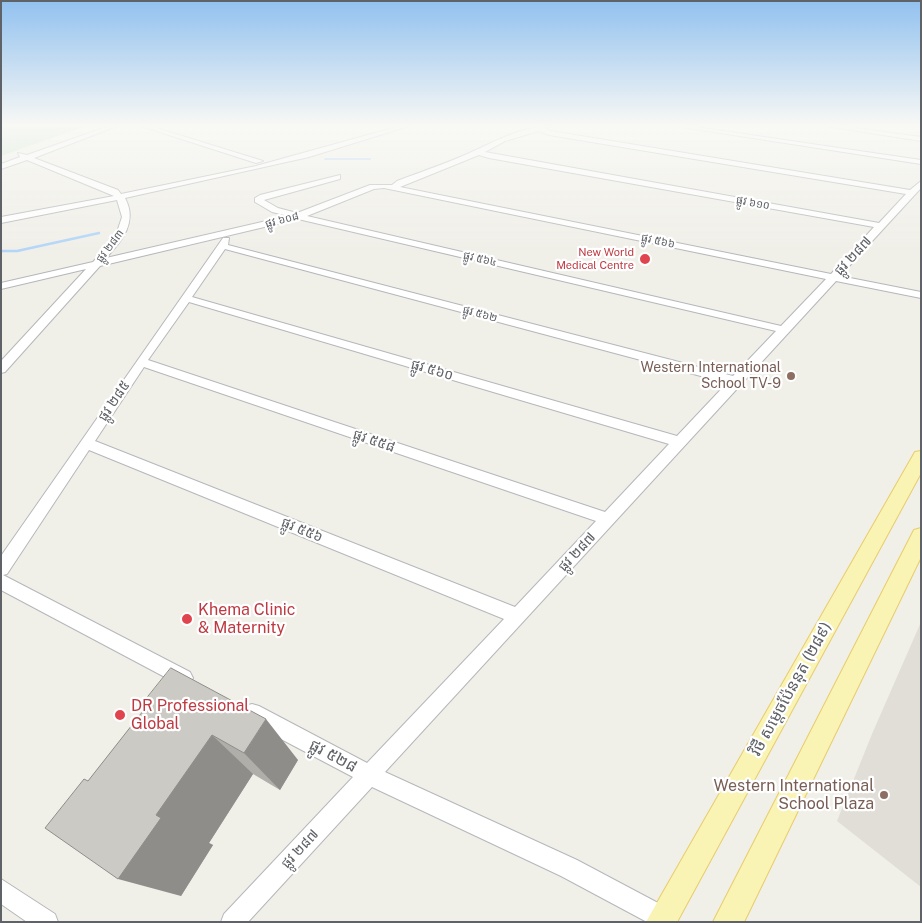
<!DOCTYPE html>
<html>
<head>
<meta charset="utf-8">
<style>
	body { margin:0 }
	#map { position:relative; width:922px; height:923px; overflow:hidden; background:#f0efe8; font-family:"Public Sans",sans-serif }
	canvas { display:block }
	.frame { position:absolute; inset:0; border:2px solid #5f6267; pointer-events:none }
</style>
</head>
<body>
<div id="map">
<canvas width="922" height="923"></canvas>
<div class="frame"></div>
</div>
<script>
const ctx = document.querySelector('canvas').getContext('2d');
ctx.lineJoin = 'round';
function fillPath(path, color) { ctx.fillStyle = color; ctx.fill(path, 'evenodd'); }
function strokePath(path, color, width, dash) { ctx.strokeStyle = color; ctx.lineWidth = width; ctx.lineCap = dash ? 'butt' : 'round'; ctx.setLineDash(dash || []); ctx.stroke(path); }
function write(font, color, halo, rows, align = 'center') {
  ctx.font = font + ' "Public Sans","Noto Sans Khmer",sans-serif'; ctx.lineWidth = 4.5; ctx.setLineDash([]); ctx.textBaseline = 'middle'; ctx.strokeStyle = halo; ctx.fillStyle = color; for (const [text, x, y, turn = 0] of rows) {
    ctx.save(); ctx.translate(x, y); ctx.rotate((+turn || 0) * Math.PI / 180); ctx.textAlign = isNaN(turn) ? turn : align; if (halo) ctx.strokeText(text, 0, 0); ctx.fillText(text, 0, 0); ctx.restore();
  }
}
fillPath(new Path2D(`
	M 921,622 L 921,887 L 837,821 L 872,734 Z`), '#e0ded7');
fillPath(new Path2D(`
	M 1,126 L 86,126 L 1,156 Z`), '#c7e5c9');
strokePath(new Path2D(`
	M 325,159 L 370,159`), '#b0d4f9', 2);
strokePath(new Path2D(`
	M 1,251 L 17,251 L 99,233`), '#b0d4f9', 2.5);
const minor = new Path2D(`
	M 109,126 L 117,126 L 34,158 L 118,190 L 121,194 L 256,166 L 400,126 L 409,126 L 309,157 L 125,198 C 138,222 122,241 106,258 L 288,216 L 272,212 L 255,202 L 255,198 L 260,195 L 340,175 L 340,179 L 264,200 L 278,208 L 297,213 L 370,185 L 392,185 L 397,181 C 423,171 451,162 476,150 C 500,139 524,126 552,126 L 546,129 L 551,131 L 910,190 L 921,181 L 921,188 L 840,276 L 921,292 L 921,298 L 836,281 L 385,772 L 577,860 L 675,912 L 678,922 L 647,922 L 561,876 L 372,787 L 248,922 L 221,922 L 224,914 L 353,777 L 245,720 L 243,713 L 245,706 L 252,704 L 259,706 L 367,763 L 504,619 L 89,450 L 7,574 L 3,575 L 190,672 L 193,678 L 190,684 L 184,687 L 178,684 L 1,590 L 1,556 L 223,238 L 229,238 L 228,245 L 733,376 L 776,331 L 298,219 L 100,266 L 5,372 L 1,373 L 1,361 L 86,269 L 1,289 L 1,283 L 93,262 L 112,241 L 118,229 L 122,217 L 117,200 L 1,223 L 1,217 L 114,196 L 27,160 L 1,169 L 1,164 L 20,157 L 18,153 L 27,155 ZM 539,131 L 549,135 L 906,194 L 879,223 L 485,152 L 505,141 ZM 479,155 L 489,158 L 874,227 L 831,274 L 400,187 ZM 384,188 L 826,279 L 781,326 L 307,216 L 374,189 ZM 225,249 L 727,383 L 677,436 L 192,297 ZM 189,302 L 669,444 L 605,512 L 148,360 ZM 144,367 L 596,521 L 515,607 L 95,441 Z
	M 141,126 L 150,126 L 263,161 L 256,163 Z
	M 675,126 L 689,126 L 921,160 L 921,164 Z
	M 826,126 L 841,126 L 921,137 L 921,141 Z
	M 1,879 L 55,914 L 58,922 L 27,922 L 1,904 Z`);
const major = new Path2D(`
	M 921,451 L 921,473 L 677,922 L 646,922 L 915,452 Z
	M 921,528 L 921,557 L 744,922 L 713,922 L 914,530 Z`);
strokePath(minor, '#b5b7bb', 2);
strokePath(major, '#e8cd6a', 2);
fillPath(minor, '#fff');
fillPath(major, '#f9f3b4');
fillPath(new Path2D(`
	M 139,708 L 298,760 L 280,790 L 253,774 L 209,843 L 213,845 L 181,896 L 88,781 L 143,712 Z`), '#afaea9');
fillPath(new Path2D(`
	M 266,719 L 298,760 L 280,790 L 244,753 Z
	M 212,735 L 253,774 L 209,843 L 213,845 L 181,896 L 118,879 L 156,815 Z`), '#8f8d8a');
const building = new Path2D(`
	M 171,668 L 266,719 L 244,753 L 212,735 L 156,815 L 161,818 L 118,879 L 45,828 L 84,779 L 88,781 L 143,711 L 139,708 Z`);
fillPath(building, '#cccac5');
strokePath(building, '#8f8d8a', 1);
const sky = ctx.createLinearGradient(0, 0, 0, 255);
sky.addColorStop(0, '#91c1ef');
sky.addColorStop(0.49, '#f8f8f5');
sky.addColorStop(1, '#f8f8f500');
ctx.fillStyle = sky;
ctx.fillRect(0, 0, 922, 255);
for (const [x, y, r, color] of [
	[645,259,6,"#e0444e"],
	[791,376,5,"#8d6e63"],
	[187,619,6,"#e0444e"],
	[120,715,6,"#e0444e"],
	[884,795,5,"#8d6e63"]
]) { const dot = new Path2D(); dot.arc(x, y, r, 0, 2 * Math.PI); ctx.fillStyle = color; ctx.fill(dot); strokePath(dot, '#fff', 2); }
write('11px', '#5f6267', '#fff', [
	["ផ្លូវ ៦១០",753,203,10],
	["ផ្លូវ ៦០៨",282,220,-15],
	["ផ្លូវ ៥៦៦",658,241,12],
	["ផ្លូវ ២៨៣",110,246,-53],
	["ផ្លូវ ៥៦៤",480,259,13],
	["ផ្លូវ ៥៦២",480,314,15]
]);
write('11px', '#be3a42', '#fff', [
	["New World",634,253],
	["Medical Centre",634,266]
], 'right');
write('14px', '#5f6267', '#fff', [
	["ផ្លូវ ២៨៧",853,256,-47],
	["ផ្លូវ ៥៦០",432,370,16],
	["ផ្លូវ ២៨៥",114,401,-56],
	["ផ្លូវ ៥៥៨",374,441,19],
	["ផ្លូវ ៥៥៦",302,530,22],
	["ផ្លូវ ២៨៧",577,552,-47],
	["ផ្លូវ ២៨៧",300,849,-47]
]);
write('14px', '#785e54', '#fff', [
	["Western International",781,368],
	["School TV-9",781,384]
], 'right');
write('16px', '#be3a42', '#fff', [
	["Khema Clinic",198,610],
	["& Maternity",198,628],
	["DR Professional",131,706],
	["Global",131,724]
], 'left');
write('16px', '#5f6267', '#fff', [
	["វិថី សម្តេចប៉ែននុត (២៨៩)",791,689,-61],
	["ផ្លូវ ៥២៨",333,756,28]
]);
write('16px', '#785e54', '#fff', [
	["Western International",874,786],
	["School Plaza",874,804]
], 'right');
</script>
</body>
</html>
